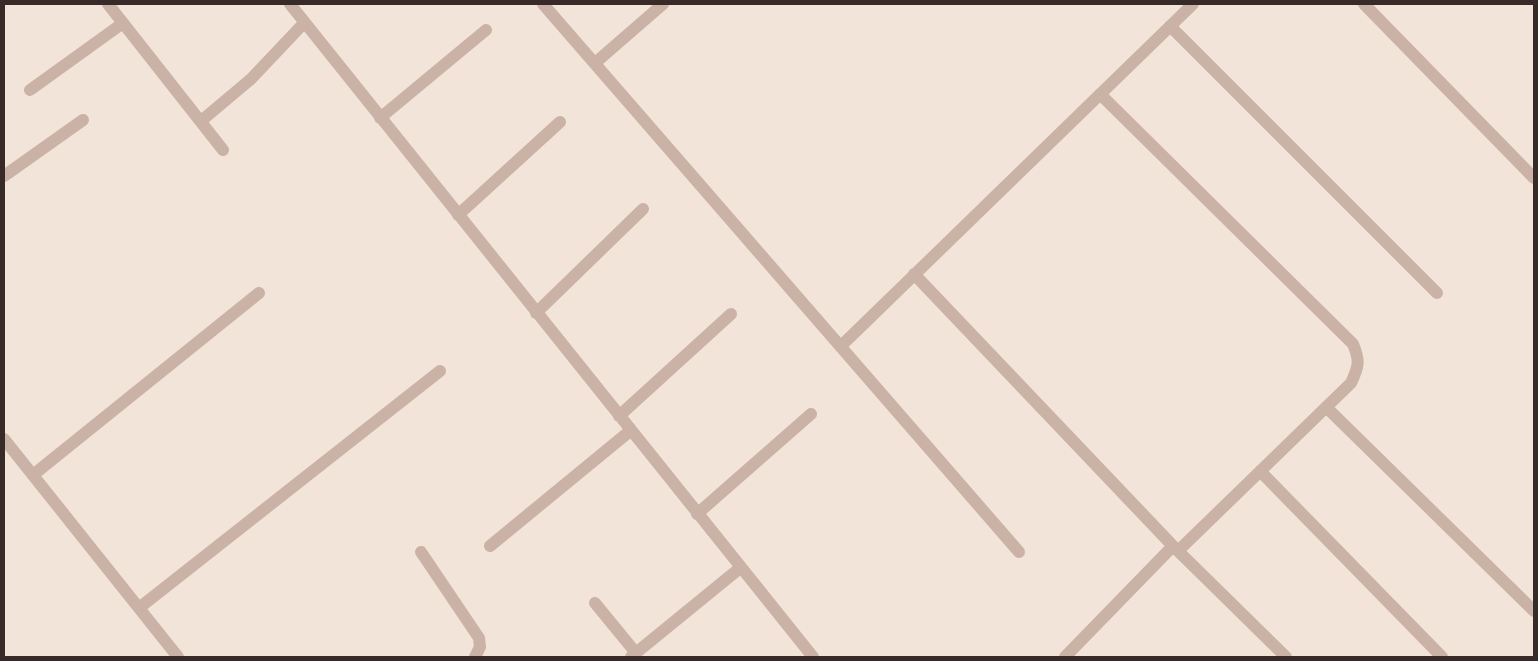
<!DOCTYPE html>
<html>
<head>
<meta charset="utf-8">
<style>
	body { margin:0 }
	#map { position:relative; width:1538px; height:661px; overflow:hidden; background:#f3e4da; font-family:"Public Sans",sans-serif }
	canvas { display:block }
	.frame { position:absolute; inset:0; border:5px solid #372a27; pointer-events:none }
</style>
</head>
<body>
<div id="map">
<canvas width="1538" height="661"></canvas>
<div class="frame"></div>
</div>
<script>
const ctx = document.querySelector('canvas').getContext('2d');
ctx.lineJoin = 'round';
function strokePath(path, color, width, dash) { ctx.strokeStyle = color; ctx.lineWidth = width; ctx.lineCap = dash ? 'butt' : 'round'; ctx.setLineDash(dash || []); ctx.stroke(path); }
strokePath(new Path2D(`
	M 108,4 L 223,150
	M 290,4 L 813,657
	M 543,4 L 1019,552
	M 1364,4 L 1534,178
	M 1170,26 L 1437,293
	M 595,63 L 663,4
	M 30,90 L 123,23
	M 1100,94 L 1353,344 C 1360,361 1359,366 1351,383 L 1178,551
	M 380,118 L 486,30
	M 201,121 L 251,79 L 304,23
	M 4,176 L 83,120
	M 458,215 L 560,122
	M 914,274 L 1173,546 L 1286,657
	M 536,313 L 643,209
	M 841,346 L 1193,4
	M 1326,407 L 1534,611
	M 619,416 L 731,314
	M 4,439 L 178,657
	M 1260,471 L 1442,657
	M 33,475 L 259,293
	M 697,514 L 811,414
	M 490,546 L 630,431
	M 421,552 L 479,638 L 480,647 L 475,657
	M 595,603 L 636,653
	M 139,608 L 440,371
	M 631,657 L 740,568
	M 1065,657 L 1173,546`), '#cbb2a6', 12);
</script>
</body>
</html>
